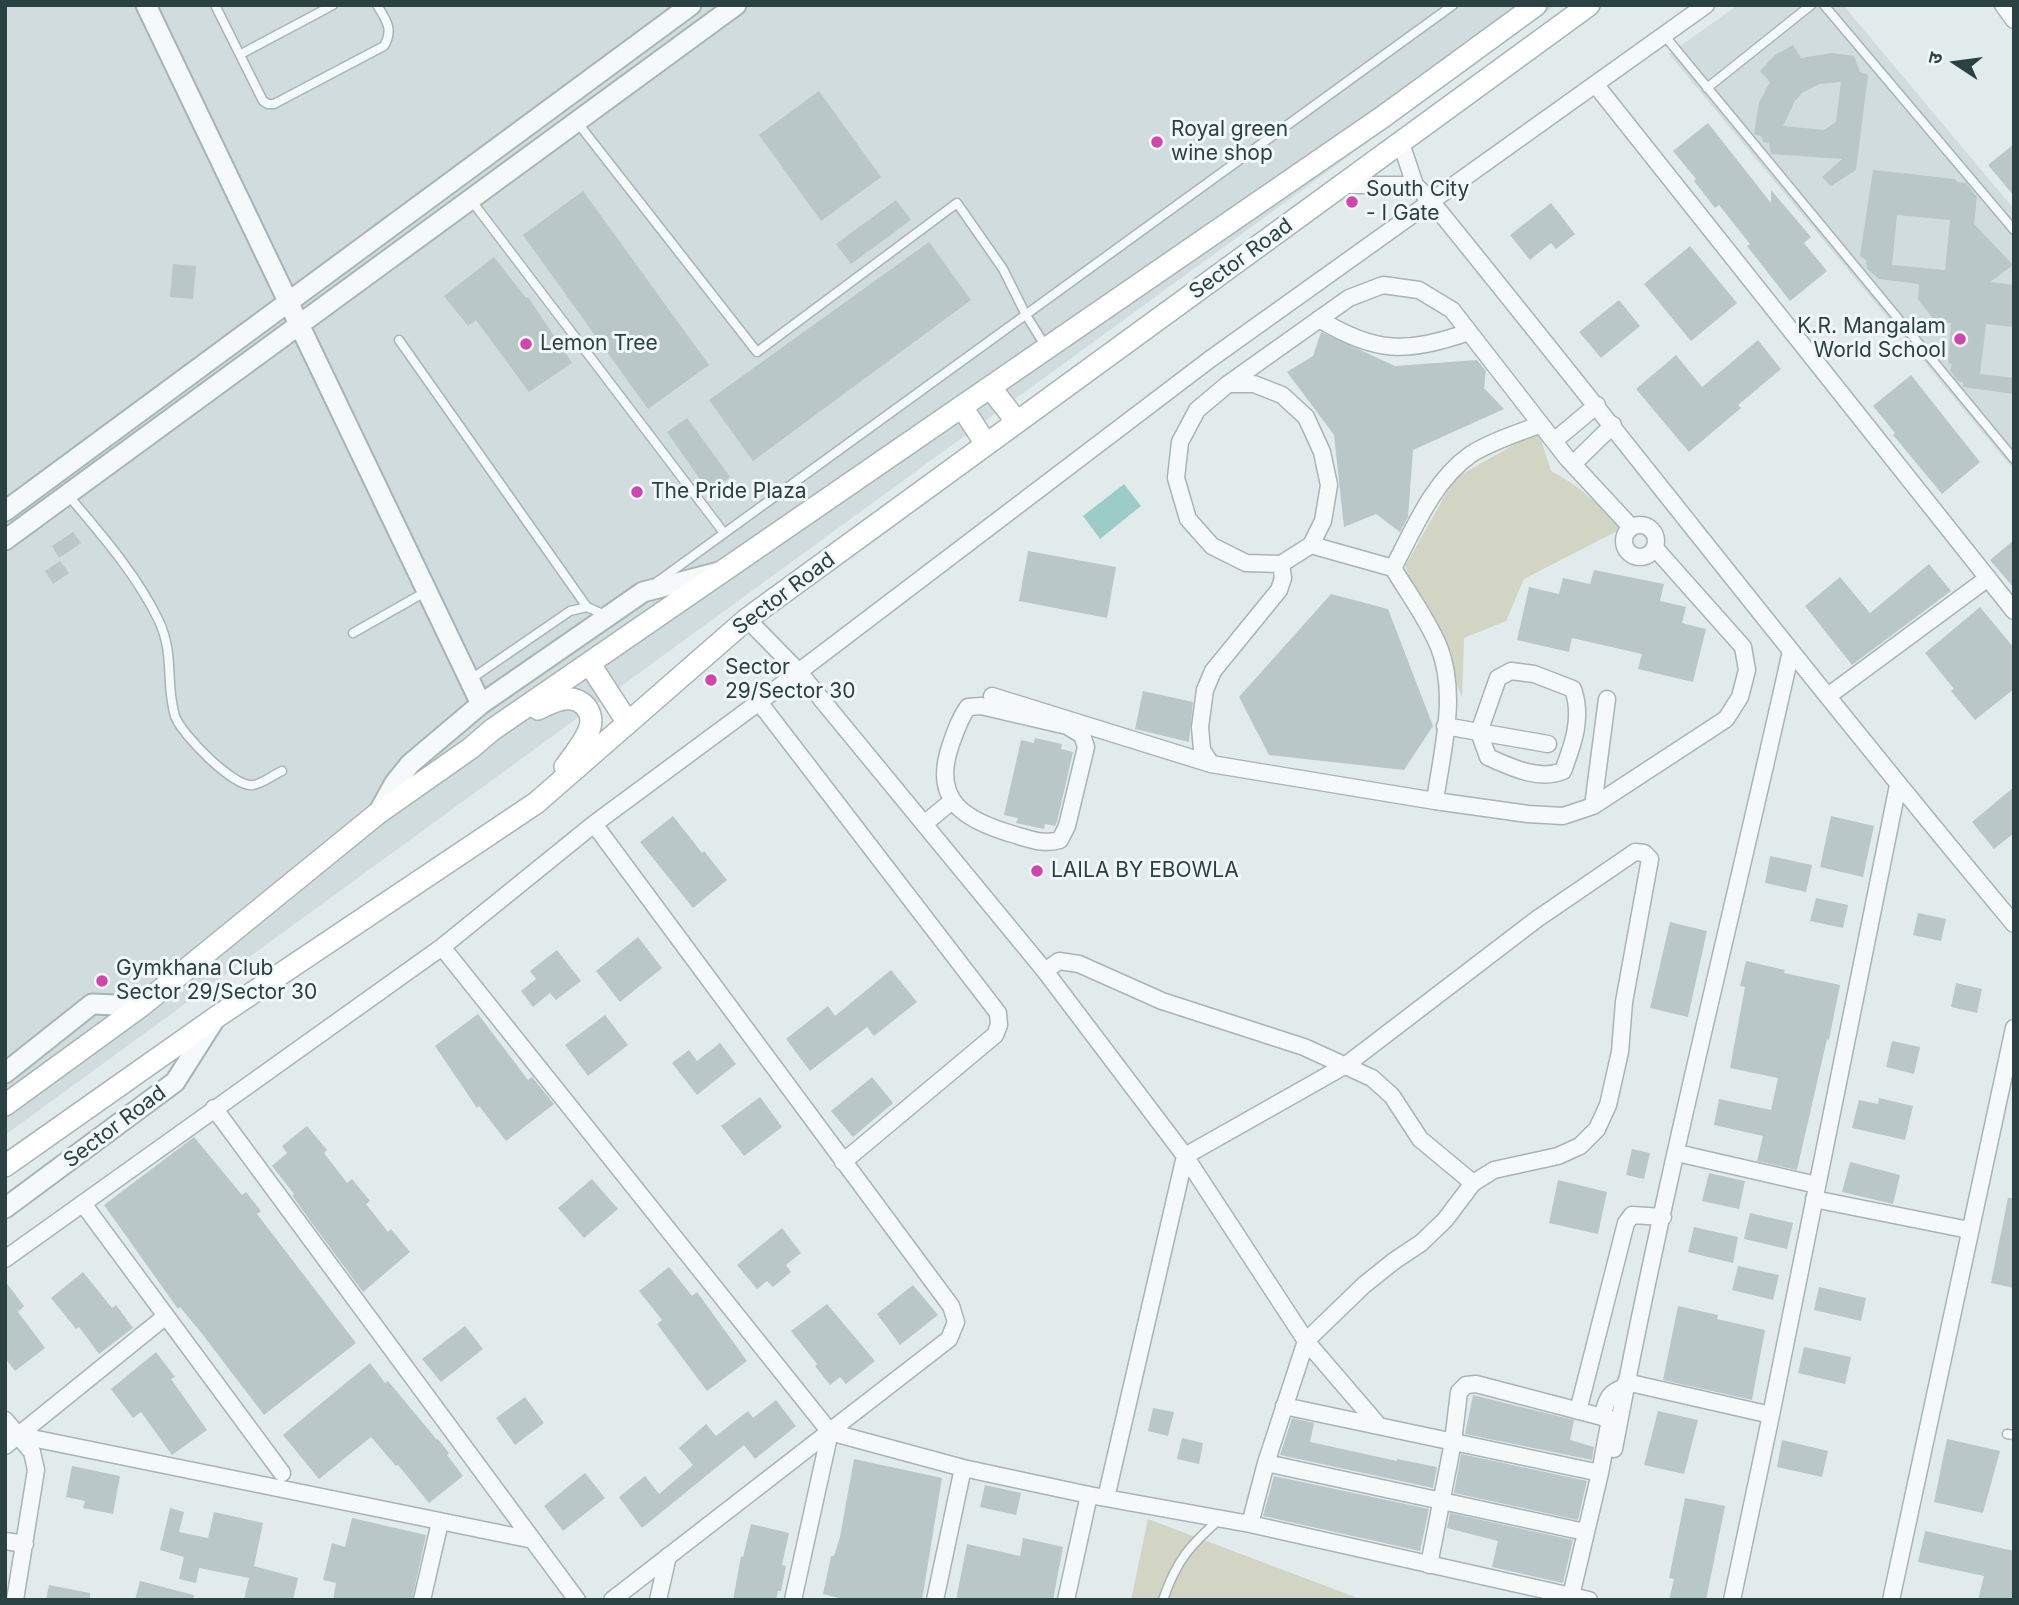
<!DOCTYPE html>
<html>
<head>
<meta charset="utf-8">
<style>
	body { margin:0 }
	#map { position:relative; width:2019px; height:1605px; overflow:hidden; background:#e2ebeb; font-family:Inter,"Noto Sans Devanagari",sans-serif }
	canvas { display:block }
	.frame { position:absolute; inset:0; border:7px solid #2a4243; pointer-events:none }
	.north { position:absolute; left:1921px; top:28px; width:70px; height:70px; -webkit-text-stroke:5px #f2f8f8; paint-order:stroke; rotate:283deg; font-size:19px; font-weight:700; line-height:28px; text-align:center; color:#2a4243 }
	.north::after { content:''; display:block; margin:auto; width:24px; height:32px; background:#2a4243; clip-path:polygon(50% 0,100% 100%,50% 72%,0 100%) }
</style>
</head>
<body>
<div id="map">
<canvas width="2019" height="1605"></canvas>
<div class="frame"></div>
<div class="north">उ</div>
</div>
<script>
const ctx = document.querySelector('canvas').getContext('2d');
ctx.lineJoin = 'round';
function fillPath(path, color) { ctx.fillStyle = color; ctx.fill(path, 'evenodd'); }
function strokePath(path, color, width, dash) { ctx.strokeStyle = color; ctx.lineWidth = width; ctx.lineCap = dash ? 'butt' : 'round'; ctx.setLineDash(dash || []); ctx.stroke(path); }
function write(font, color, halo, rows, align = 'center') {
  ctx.font = font + ' Inter,sans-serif'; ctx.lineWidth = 6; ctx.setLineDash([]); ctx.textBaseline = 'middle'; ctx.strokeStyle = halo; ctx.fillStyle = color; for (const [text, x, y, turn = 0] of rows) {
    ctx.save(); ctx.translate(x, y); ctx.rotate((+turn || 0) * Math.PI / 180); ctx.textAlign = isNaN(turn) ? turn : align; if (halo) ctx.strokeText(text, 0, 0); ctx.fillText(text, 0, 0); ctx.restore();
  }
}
fillPath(new Path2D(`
	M 5,5 L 1556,5 L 5,1135 Z
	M 1738,5 L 1843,5 L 2014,209 L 2014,470 L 1669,54 Z`), '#d0dcdd');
fillPath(new Path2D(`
	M 1535,433 L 1540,437 L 1551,471 C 1580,486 1600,505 1621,529 L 1524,579 L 1506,621 L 1464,638 L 1462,697 L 1405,566 L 1455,478 Z
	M 1148,1519 L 1363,1600 L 1131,1600 Z`), '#d2d5c3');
fillPath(new Path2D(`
	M 1124,484 L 1141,506 L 1100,539 L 1083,516 Z`), '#9dcbc8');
fillPath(new Path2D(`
	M 1793,45 L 1801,58 L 1832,53 L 1854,56 L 1860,72 L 1868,75 L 1856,170 L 1831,186 L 1822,177 L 1842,159 L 1771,154 L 1769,143 L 1763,142 L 1762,137 L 1754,134 L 1759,103 L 1770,82 L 1760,71 L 1775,55 ZM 1841,82 L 1836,122 L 1824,130 L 1783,126 L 1795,101 L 1802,93 L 1819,84 Z
	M 819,91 L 881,177 L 821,221 L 759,135 Z
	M 1708,123 L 1771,203 L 1771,190 L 1811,237 L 1804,243 L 1827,271 L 1790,301 L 1747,246 L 1750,244 L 1719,205 L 1715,208 L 1694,181 L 1696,179 L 1673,151 Z
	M 2014,144 L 2014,196 L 1988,165 Z
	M 1873,170 L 1955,179 L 1957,182 L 1966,183 L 1977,197 L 1974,224 L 2013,265 L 1990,282 L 2014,285 L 2014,327 L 1986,324 L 1980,374 L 2014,378 L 2014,394 L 1963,387 L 1963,382 L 1958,381 L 1950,370 L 1952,364 L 1948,363 L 1951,323 L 1935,321 L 1918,299 L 1919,284 L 1879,279 L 1867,269 L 1866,260 L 1860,256 ZM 1897,215 L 1950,220 L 1945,270 L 1892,265 Z
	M 583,191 L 709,365 L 648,409 L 523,235 Z
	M 896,200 L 911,220 L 851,264 L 836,244 Z
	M 1551,203 L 1575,234 L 1556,249 L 1551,243 L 1530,260 L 1510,235 Z
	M 929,242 L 971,300 L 753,461 L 709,400 Z
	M 1690,246 L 1737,303 L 1691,341 L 1644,284 Z
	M 494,257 L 526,298 L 528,297 L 572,363 L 529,392 L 476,320 L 468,326 L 444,296 Z
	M 173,264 L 196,266 L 193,299 L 170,297 Z
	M 1619,300 L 1640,326 L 1601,358 L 1579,332 Z
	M 1321,332 L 1395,366 L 1477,360 L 1486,371 L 1484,388 L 1504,409 L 1413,450 L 1408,517 L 1400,532 L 1376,514 L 1344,527 L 1334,435 L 1287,372 L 1313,356 Z
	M 1758,340 L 1781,369 L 1738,405 L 1741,408 L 1689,452 L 1636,389 L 1676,355 L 1702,387 Z
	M 1911,375 L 1980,462 L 1942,494 L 1893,435 L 1895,433 L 1873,406 Z
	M 687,418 L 730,477 L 709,492 L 667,432 Z
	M 73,532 L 81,543 L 59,558 L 52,546 Z
	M 2014,540 L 2014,588 L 1990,560 Z
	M 1028,551 L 1116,567 L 1107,618 L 1019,601 Z
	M 60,561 L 69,573 L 53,584 L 45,571 Z
	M 1929,564 L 1951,591 L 1852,665 L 1805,606 L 1840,577 L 1870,613 Z
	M 1594,570 L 1664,584 L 1660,601 L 1686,607 L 1682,623 L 1706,629 L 1693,682 L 1638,669 L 1642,654 L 1572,638 L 1569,652 L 1517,640 L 1529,587 L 1559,594 L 1563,578 L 1590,584 Z
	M 1331,594 L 1388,609 L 1433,726 L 1404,770 L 1269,755 L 1239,697 Z
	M 1980,607 L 2014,648 L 2014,689 L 1975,720 L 1951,691 L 1954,689 L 1925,653 Z
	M 1143,691 L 1193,702 L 1189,742 L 1135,729 Z
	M 1035,738 L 1062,744 L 1061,749 L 1073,752 L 1057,822 L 1055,826 L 1045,824 L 1044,829 L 1016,823 L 1018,818 L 1004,815 L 1021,740 L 1034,743 Z
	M 2014,787 L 2014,833 L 1994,849 L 1972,822 Z
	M 673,816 L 702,853 L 704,851 L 727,880 L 693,908 L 640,842 Z
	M 1831,816 L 1874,826 L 1863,877 L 1820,867 Z
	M 1770,856 L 1812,865 L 1806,892 L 1765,883 Z
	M 1816,898 L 1848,905 L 1843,928 L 1810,921 Z
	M 1918,913 L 1946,919 L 1941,941 L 1913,935 Z
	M 1670,922 L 1707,931 L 1688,1017 L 1650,1008 Z
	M 638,937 L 662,968 L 620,1002 L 596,971 Z
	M 557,950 L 581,981 L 556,1000 L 550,993 L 533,1007 L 521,991 L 536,979 L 530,971 Z
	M 1746,961 L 1785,970 L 1784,973 L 1840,985 L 1829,1040 L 1827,1039 L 1797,1170 L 1757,1161 L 1763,1136 L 1714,1125 L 1719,1099 L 1771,1110 L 1778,1078 L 1730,1068 L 1745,987 L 1740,986 Z
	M 891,970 L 917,1002 L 874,1036 L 867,1027 L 810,1071 L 786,1039 L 828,1006 L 835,1016 Z
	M 1956,983 L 1982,989 L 1977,1013 L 1951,1007 Z
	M 478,1014 L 528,1080 L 532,1077 L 554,1104 L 506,1141 L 479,1106 L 477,1108 L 435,1046 Z
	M 605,1015 L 628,1045 L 588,1076 L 565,1045 Z
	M 1892,1041 L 1920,1047 L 1914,1074 L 1886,1067 Z
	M 720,1043 L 736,1064 L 697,1095 L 672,1063 L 689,1050 L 697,1061 Z
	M 872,1077 L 893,1103 L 853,1137 L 831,1111 Z
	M 760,1097 L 782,1127 L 744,1156 L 721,1126 Z
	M 1879,1098 L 1913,1106 L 1905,1140 L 1852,1128 L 1859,1100 L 1878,1104 Z
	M 307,1126 L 327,1150 L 324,1153 L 347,1183 L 352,1179 L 370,1201 L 366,1204 L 388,1232 L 391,1229 L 410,1252 L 363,1292 L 306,1215 L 292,1195 L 294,1194 L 272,1166 L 287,1153 L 282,1146 Z
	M 194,1137 L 242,1195 L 246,1192 L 261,1211 L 257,1214 L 356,1343 L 264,1415 L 203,1335 L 180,1307 L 178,1309 L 104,1205 Z
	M 1632,1149 L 1650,1153 L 1644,1179 L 1626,1175 Z
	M 1850,1162 L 1900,1175 L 1893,1204 L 1842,1192 Z
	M 1709,1173 L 1745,1181 L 1739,1209 L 1702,1201 Z
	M 592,1179 L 618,1209 L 584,1238 L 558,1208 Z
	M 1558,1180 L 1607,1192 L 1598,1234 L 1549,1223 Z
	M 2008,1198 L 2014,1198 L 2014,1288 L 1991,1283 Z
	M 1750,1213 L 1793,1223 L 1787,1249 L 1744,1239 Z
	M 1694,1227 L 1738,1237 L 1733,1263 L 1688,1252 Z
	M 782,1228 L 801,1253 L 786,1265 L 791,1272 L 773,1287 L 767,1281 L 757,1289 L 737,1265 Z
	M 1738,1266 L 1779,1275 L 1773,1300 L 1732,1290 Z
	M 669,1267 L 692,1296 L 697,1292 L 747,1361 L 707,1391 L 657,1324 L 662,1320 L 639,1291 Z
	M 83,1272 L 112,1308 L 116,1305 L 133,1328 L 99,1354 L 79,1327 L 76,1329 L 51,1298 Z
	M 5,1281 L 24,1306 L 18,1312 L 45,1348 L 15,1371 L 5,1358 Z
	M 913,1285 L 938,1315 L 900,1345 L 877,1314 Z
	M 1819,1287 L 1866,1298 L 1861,1321 L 1814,1310 Z
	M 827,1304 L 875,1361 L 846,1384 L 840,1377 L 830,1385 L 815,1366 L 817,1364 L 791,1331 Z
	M 1678,1306 L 1718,1315 L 1717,1319 L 1765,1330 L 1752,1400 L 1663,1380 Z
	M 465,1326 L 483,1349 L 441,1382 L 422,1359 Z
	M 1804,1347 L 1851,1357 L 1845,1384 L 1798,1373 Z
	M 156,1352 L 175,1377 L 171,1379 L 207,1430 L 172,1455 L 141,1412 L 133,1418 L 111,1389 Z
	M 370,1363 L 385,1383 L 388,1381 L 437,1440 L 438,1439 L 449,1453 L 447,1455 L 463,1476 L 429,1503 L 398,1465 L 396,1466 L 371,1437 L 319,1479 L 283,1435 Z
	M 1473,1395 L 1574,1420 L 1570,1440 L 1594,1447 L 1592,1460 L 1465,1434 Z
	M 525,1397 L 544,1423 L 515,1445 L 496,1418 Z
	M 776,1400 L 796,1426 L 755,1459 L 744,1445 L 642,1528 L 619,1497 L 645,1476 L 659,1494 L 693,1465 L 679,1448 L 706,1424 L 716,1436 L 748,1411 L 753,1418 Z
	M 1153,1408 L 1174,1412 L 1168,1436 L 1148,1431 Z
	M 1658,1411 L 1698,1420 L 1684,1474 L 1644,1465 Z
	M 1292,1418 L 1314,1423 L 1310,1442 L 1397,1461 L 1397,1459 L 1437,1467 L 1433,1488 L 1280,1455 Z
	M 1182,1438 L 1203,1443 L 1199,1464 L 1177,1459 Z
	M 1947,1439 L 2000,1451 L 1983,1513 L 1934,1502 Z
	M 1782,1440 L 1828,1451 L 1822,1477 L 1777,1467 Z
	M 1461,1454 L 1587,1481 L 1578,1520 L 1454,1493 Z
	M 854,1459 L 942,1478 L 922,1600 L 847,1600 L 823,1594 L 831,1556 L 834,1556 L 840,1537 Z
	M 72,1466 L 120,1476 L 113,1514 L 83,1508 L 85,1501 L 66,1497 Z
	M 585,1473 L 605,1498 L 563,1531 L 544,1506 Z
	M 1274,1476 L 1429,1509 L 1420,1551 L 1263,1516 Z
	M 985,1485 L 1021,1493 L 1016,1515 L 980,1507 Z
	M 1685,1498 L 1725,1506 L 1706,1600 L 1669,1600 L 1674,1579 L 1669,1578 Z
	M 170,1508 L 184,1512 L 179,1532 L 208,1538 L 214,1512 L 263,1523 L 254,1566 L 298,1578 L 293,1600 L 244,1600 L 249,1578 L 199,1568 L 196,1583 L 179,1579 L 184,1557 L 160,1550 Z
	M 1450,1513 L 1573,1540 L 1563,1583 L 1492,1567 L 1498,1541 L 1447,1528 Z
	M 352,1518 L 426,1535 L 412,1600 L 333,1600 L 336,1583 L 323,1580 L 332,1543 L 345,1547 Z
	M 751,1524 L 789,1533 L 782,1565 L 786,1566 L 781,1591 L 778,1591 L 776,1600 L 733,1600 L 741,1556 L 743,1557 Z
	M 1925,1531 L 2014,1551 L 2014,1600 L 1978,1600 L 1984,1576 L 1918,1562 Z
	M 1023,1538 L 1063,1547 L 1053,1600 L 956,1600 L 967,1544 L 1020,1556 Z
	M 140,1581 L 194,1595 L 193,1600 L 135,1600 Z
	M 49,1585 L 90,1593 L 90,1600 L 46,1600 Z`), '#b9c7c8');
const service = new Path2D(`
	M 215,5 L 263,101 L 268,104 L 274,104 L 384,46 C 394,29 386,20 377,5
	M 1824,5 L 2014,230
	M 1664,35 L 2014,459
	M 241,54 L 333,5
	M 1707,88 L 1811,5
	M 577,122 L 757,352 L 957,203 L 1003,269 L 1026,315 L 1046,347
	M 471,200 L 724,533
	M 399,340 L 587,607 L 607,616
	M 68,495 C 101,534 137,575 159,621 C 175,656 165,683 175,716 C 181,734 234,788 253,785 C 262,784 273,775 282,771
	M 657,582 L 1453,5
	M 353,633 L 427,591
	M 471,679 L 570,611 L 587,607
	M 2007,1434 L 2014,1435
	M 1163,1600 C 1176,1561 1190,1545 1221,1518`);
const minor = new Path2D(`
	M 2003,5 L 2014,20
	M 1595,84 L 2014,611
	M 1401,143 L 1415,185 L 1431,201 C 1626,441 1815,686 2014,924
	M 1342,185 L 1415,185
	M 1319,319 C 1376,354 1407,353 1469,332
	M 1228,384 L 1254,384 L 1282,395 L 1306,417 L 1322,452 L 1329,485 L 1323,521 L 1311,545 L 1281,564 L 1246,563 L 1212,546 L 1188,519 L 1176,478 L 1180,442 L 1197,410 L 1228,384 L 1349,298 L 1383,285 L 1419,290 L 1452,310 L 1567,458 L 1631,527
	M 1554,441 L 1597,405
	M 1573,464 L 1613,425
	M1624 541a16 16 0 1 1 32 0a16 16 0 1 1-32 0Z
	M 1311,545 L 1393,568
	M 747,619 L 799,672 L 1045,971 L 1185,1156 L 1306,1341 L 1379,1426
	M 992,696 L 1211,764 L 1435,801 L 1528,814 L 1563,816 L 1593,806 L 1726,719 L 1740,697 L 1747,670 L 1743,647 L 1655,548
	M 1828,696 L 1988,578
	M 759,702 L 998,1013 L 999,1025 L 995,1035 L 843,1162
	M 981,706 L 1067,726 L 1082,735 L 1086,747 L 1067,826 L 1060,840 C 1043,845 1029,839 1012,834 C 965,820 932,801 950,747 C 955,733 959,719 968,707 Z
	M 1445,726 L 1479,732 L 1488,757 C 1511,767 1538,781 1563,771 C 1573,744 1583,718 1573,689 L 1534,674 L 1511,671 L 1498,678 L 1479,732 L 1548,744
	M 1211,764 L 1202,750 L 1200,727 L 1205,690 L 1213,671 L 1279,590 L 1283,578 L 1281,564
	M 1435,801 C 1442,751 1458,695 1439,647 C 1428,620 1408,593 1393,568 C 1414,529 1433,481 1470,455 C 1489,442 1519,433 1541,424
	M 1593,806 L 1607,699
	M 594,824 L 951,1306 L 956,1322 L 949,1339 L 612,1600
	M 924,824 L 952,801
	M 442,947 L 830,1432 L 963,1468 L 1089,1495 L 1250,1524 L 1589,1600
	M 1045,971 L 1059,961 L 1079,964 L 1162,1001 L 1304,1047 L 1372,1078 L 1392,1096 L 1420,1139 L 1473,1183 L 1494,1170 L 1558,1156 L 1580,1146 L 1597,1129 L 1608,1105 L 1620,1052 L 1624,1002 L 1650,859 L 1644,853 L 1635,852 L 1537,919 L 1346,1065 L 1185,1156 L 1106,1498
	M 214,1108 L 577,1600
	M 1677,1153 L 1817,1185
	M 1814,1199 L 1969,1230
	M 84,1205 L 282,1473
	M 5,1259 L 442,947 L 594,824 L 759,702 L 1209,360 L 1706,5
	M 1626,1382 L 1771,1415
	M 1284,1406 L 1600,1473
	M 1578,1411 L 1626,1223 L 1632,1215 L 1663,1217
	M 1602,1417 C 1607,1400 1607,1393 1625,1387
	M 5,1420 L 32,1452 L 36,1470 L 15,1600
	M 17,1435 L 533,1540
	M 5,1446 L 166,1316
	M 1614,1449 C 1664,1181 1732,917 1791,651
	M 1266,1463 L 1585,1532
	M 1250,1524 L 1266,1463 L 1306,1341 L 1364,1285 L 1394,1261 L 1421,1243 L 1445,1220 L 1473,1183
	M 5,1541 L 25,1544
	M 1429,1565 L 1453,1442 L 1459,1392 L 1466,1385 L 1476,1384 L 1610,1419 L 1600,1473 L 1571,1596
	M 422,1600 L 440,1522
	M 658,1600 L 668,1556
	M 793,1600 L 830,1432
	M 935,1600 L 963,1468
	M 1066,1600 L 1089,1495
	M 1732,1600 L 1771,1415 L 1898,785
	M 1891,1600 L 2014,1028`);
const tertiary = new Path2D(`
	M 146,5 L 481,704
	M 5,511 L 691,5
	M 5,540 L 736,5
	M 378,813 L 394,784 L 410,764 L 481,704 L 643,592 L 719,572
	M 5,1073 L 92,1004 L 141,1006
	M 5,1208 L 175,1082 L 215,1019`);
const secondary = new Path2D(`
	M 990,387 L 1017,422
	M 962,407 L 986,444
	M 589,663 L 628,723
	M 538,709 C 546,705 555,700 564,699 C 582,696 596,713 589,730 C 584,743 573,756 565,767
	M 5,1105 L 141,1006 L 377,814 L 471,748 L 492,730 L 1384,116 L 1536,5
	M 5,1166 L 215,1018 L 536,803 L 747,619 L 1589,5`);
strokePath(service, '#a7b5b5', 11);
strokePath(minor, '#a7b5b5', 19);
strokePath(tertiary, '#a7b5b5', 23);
strokePath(secondary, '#a7b5b5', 24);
strokePath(service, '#f5f9f9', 8);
strokePath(minor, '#f5f9f9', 16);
strokePath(tertiary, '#f5f9f9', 19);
strokePath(secondary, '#fff', 21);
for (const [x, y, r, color] of [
	[1157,142,7,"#d146ad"],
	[1352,202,7,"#d146ad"],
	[1960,339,7,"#d146ad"],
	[526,344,7,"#d146ad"],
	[637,492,7,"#d146ad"],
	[711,680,7,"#d146ad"],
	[1037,871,7,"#d146ad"],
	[102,981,7,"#d146ad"]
]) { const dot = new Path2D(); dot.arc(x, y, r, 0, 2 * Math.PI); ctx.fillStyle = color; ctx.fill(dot); strokePath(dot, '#f2f8f8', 2.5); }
write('21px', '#2a4243', '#f2f8f8', [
	["Royal green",1171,130],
	["wine shop",1171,154],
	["South City",1366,190],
	["- I Gate",1366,214],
	["K.R. Mangalam",1946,327,"right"],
	["World School",1946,351,"right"],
	["Lemon Tree",540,344],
	["The Pride Plaza",651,492],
	["Sector",725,668],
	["29/Sector 30",725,692],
	["LAILA BY EBOWLA",1051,871],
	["Gymkhana Club",116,969],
	["Sector 29/Sector 30",116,993]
], 'left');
write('21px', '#2a4243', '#f2f8f8', [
	["Sector Road",1241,259,-36],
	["Sector Road",784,594,-37],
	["Sector Road",115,1127,-37]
]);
</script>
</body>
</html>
